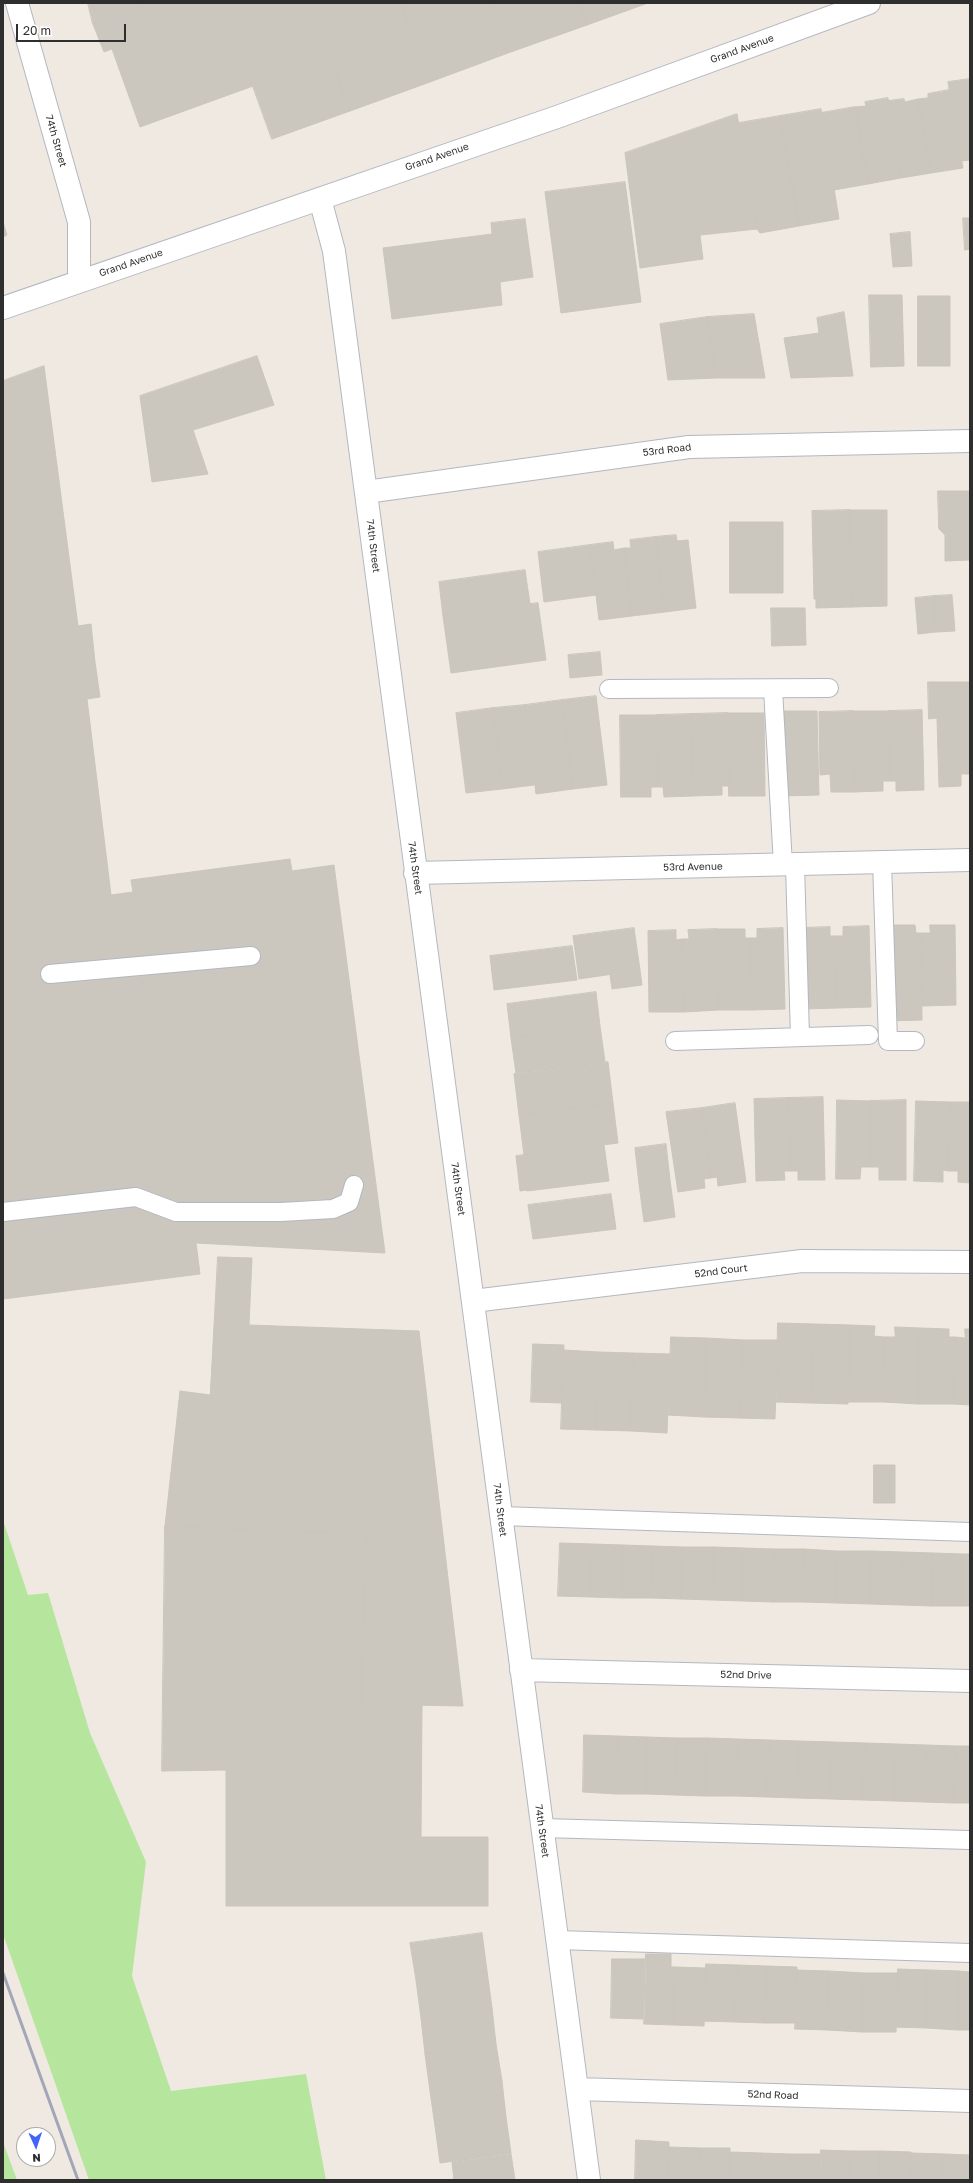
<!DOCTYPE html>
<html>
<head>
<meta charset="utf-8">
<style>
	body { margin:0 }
	#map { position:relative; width:973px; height:2183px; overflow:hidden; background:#efe9e1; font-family:"Golos Text",sans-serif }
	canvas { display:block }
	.frame { position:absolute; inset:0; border:4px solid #2e2e2e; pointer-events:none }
	.north { position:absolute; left:16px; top:2127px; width:40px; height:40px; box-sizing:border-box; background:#fff; border:1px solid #ababab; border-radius:50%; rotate:177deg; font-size:11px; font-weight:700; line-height:16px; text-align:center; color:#2e2e2e }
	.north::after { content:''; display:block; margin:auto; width:14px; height:18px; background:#4264fb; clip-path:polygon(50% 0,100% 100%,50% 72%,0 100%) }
	.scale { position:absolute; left:16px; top:24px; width:110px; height:18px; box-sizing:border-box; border:2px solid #2e2e2e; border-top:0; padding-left:5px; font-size:12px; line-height:14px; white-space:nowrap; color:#2e2e2e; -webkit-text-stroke:3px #fff; paint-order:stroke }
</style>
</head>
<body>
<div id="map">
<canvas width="973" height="2183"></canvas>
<div class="frame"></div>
<div class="north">N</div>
<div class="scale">20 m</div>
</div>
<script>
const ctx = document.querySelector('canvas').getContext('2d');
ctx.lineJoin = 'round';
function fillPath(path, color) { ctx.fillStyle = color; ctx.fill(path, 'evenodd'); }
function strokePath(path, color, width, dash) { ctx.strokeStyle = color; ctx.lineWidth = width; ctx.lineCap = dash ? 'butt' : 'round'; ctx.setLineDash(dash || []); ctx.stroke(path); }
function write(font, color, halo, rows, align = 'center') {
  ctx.font = font + ' "Golos Text",sans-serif'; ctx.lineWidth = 3; ctx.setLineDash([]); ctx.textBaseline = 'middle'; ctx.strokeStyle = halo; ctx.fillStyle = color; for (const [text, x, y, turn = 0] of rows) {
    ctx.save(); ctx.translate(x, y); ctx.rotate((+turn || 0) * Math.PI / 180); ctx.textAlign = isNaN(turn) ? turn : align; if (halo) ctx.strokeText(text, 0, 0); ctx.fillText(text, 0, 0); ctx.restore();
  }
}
fillPath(new Path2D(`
	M 3,1520 L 28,1595 L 48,1593 L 90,1733 L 146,1862 L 132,1976 L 171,2091 L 306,2074 L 326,2180 L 89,2180 L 3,1934 Z
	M 3,2142 L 17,2180 L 3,2180 Z`), '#b6e59e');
const building = new Path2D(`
	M 88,3 L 151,3 L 93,24 Z
	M 151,3 L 223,3 L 253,86 L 140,127 L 112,49 L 104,52 L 93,24 Z
	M 223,3 L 311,3 L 350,111 L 272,139 Z
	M 311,3 L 401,3 L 430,82 L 350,111 Z
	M 401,3 L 490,3 L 508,53 L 430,82 Z
	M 490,3 L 579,3 L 587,25 L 508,53 Z
	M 579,3 L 648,3 L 587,25 Z
	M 970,79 L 970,160 L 961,161 L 948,82 Z
	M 949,90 L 963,168 L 931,173 L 918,99 L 928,98 L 928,94 Z
	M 888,98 L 901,178 L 868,184 L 855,107 L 866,106 L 865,102 Z
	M 904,99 L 905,102 L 918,99 L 931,173 L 901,178 L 888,101 Z
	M 855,107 L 868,184 L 834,190 L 821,113 Z
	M 821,109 L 839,219 L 799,226 L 780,116 Z
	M 737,114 L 757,229 L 700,235 L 703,259 L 640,268 L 625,153 Z
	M 780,116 L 799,226 L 760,233 L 757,229 L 739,123 Z
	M 625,182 L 641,302 L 561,313 L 545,192 Z
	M 963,218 L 970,218 L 970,249 L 965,250 Z
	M 525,219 L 533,277 L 500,282 L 502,305 L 392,319 L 383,248 L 492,234 L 491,223 Z
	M 3,222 L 7,235 L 3,237 Z
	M 910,232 L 912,266 L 893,267 L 890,234 Z
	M 869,295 L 902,295 L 904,366 L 871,367 Z
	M 918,296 L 950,296 L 950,366 L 918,366 Z
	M 844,312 L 853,376 L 791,378 L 784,338 L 819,333 L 817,318 Z
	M 754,314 L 765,378 L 716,378 L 707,317 Z
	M 707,317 L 716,378 L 668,380 L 660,324 Z
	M 257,356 L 274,405 L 193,430 L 208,474 L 152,482 L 140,396 Z
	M 44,366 L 78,626 L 91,624 L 95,662 L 100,697 L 87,699 L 111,895 L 133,892 L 131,880 L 290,859 L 292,871 L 334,865 L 385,1253 L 196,1243 L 200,1274 L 3,1299 L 3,381 Z
	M 938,491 L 970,491 L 970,560 L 945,561 L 945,535 L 939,529 Z
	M 850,510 L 887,510 L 887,606 L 852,607 Z
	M 850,510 L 852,607 L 816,608 L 816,599 L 814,599 L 812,511 Z
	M 730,522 L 783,522 L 783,593 L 730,593 Z
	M 676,535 L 677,541 L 688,540 L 696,608 L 665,612 L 655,537 Z
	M 655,537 L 665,612 L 632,616 L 624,548 L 631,548 L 630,540 Z
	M 613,542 L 614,550 L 624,548 L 632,616 L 599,620 L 590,545 Z
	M 590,545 L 596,595 L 544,602 L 538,552 Z
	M 525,570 L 530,604 L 443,616 L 439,582 Z
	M 952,595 L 955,631 L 936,632 L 934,596 Z
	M 934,596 L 936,632 L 918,634 L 915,598 Z
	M 538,603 L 546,660 L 451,673 L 443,616 Z
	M 771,608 L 805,608 L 806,645 L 772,646 Z
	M 600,652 L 602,675 L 570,678 L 568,655 Z
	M 928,682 L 970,682 L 970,774 L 961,774 L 961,786 L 939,787 L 937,718 L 929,719 Z
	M 596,696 L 607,785 L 573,789 L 562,700 Z
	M 562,700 L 573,789 L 536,794 L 525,705 Z
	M 525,705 L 534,785 L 502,789 L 493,708 Z
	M 493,708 L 502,789 L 466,793 L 456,713 Z
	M 922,710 L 924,790 L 896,791 L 896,781 L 889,781 L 888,711 Z
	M 782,711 L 817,711 L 819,795 L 783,796 Z
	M 853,711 L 888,711 L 889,781 L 883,781 L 883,791 L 854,792 Z
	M 853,711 L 854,792 L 831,792 L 830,774 L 820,775 L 819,712 Z
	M 728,713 L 764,713 L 765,796 L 729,796 Z
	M 728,713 L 729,786 L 722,786 L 722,795 L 693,796 L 691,714 Z
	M 691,714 L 693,796 L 664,797 L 663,787 L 657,787 L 656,715 Z
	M 620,715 L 656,715 L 657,787 L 651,787 L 651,797 L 621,797 Z
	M 887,925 L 915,925 L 916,933 L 921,933 L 922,1020 L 889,1021 Z
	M 930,925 L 955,925 L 956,1005 L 922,1006 L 921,933 L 930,933 Z
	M 869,926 L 871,1007 L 837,1008 L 834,936 L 843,936 L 843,927 Z
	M 830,927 L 830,936 L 834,936 L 837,1008 L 804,1009 L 802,928 Z
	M 634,928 L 640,970 L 579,979 L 573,936 Z
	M 783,928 L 785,1009 L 752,1010 L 751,938 L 757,938 L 757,929 Z
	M 717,929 L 745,929 L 745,938 L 751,938 L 752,1010 L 718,1010 Z
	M 717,929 L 718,1010 L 684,1012 L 682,939 L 689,939 L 688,930 Z
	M 676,930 L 676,940 L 682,939 L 684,1012 L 649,1012 L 648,931 Z
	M 572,946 L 577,980 L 494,990 L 490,956 Z
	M 640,970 L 642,985 L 612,989 L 610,975 Z
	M 596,992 L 600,1026 L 511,1038 L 507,1004 Z
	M 600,1026 L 605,1062 L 516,1073 L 511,1038 Z
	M 608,1062 L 613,1103 L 519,1115 L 514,1074 Z
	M 823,1097 L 825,1180 L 798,1180 L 798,1171 L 791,1171 L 788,1098 Z
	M 788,1098 L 791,1171 L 784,1171 L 785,1180 L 756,1181 L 754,1099 Z
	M 837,1100 L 870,1101 L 870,1167 L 861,1167 L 860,1179 L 836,1179 Z
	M 906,1100 L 906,1180 L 879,1180 L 879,1167 L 870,1167 L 870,1101 Z
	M 916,1101 L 950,1102 L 948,1171 L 943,1170 L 943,1182 L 914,1181 Z
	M 950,1102 L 970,1102 L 970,1183 L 958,1182 L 958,1171 L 948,1171 Z
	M 613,1103 L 618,1143 L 524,1155 L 519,1115 Z
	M 735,1103 L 746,1182 L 718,1186 L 717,1177 L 711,1178 L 702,1108 Z
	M 702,1108 L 711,1178 L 704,1179 L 705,1188 L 678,1192 L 666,1112 Z
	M 666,1144 L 670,1180 L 639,1184 L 635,1148 Z
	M 604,1145 L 609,1181 L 527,1191 L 527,1190 L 520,1191 L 516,1156 Z
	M 670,1180 L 675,1217 L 644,1222 L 639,1184 Z
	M 611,1194 L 616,1229 L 533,1239 L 528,1205 Z
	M 218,1257 L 252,1258 L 249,1325 L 419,1331 L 463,1706 L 361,1704 L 366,1534 L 165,1526 L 180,1391 L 210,1395 Z
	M 778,1323 L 814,1324 L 811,1403 L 776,1402 Z
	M 814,1324 L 850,1325 L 848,1404 L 811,1403 Z
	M 850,1325 L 875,1326 L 874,1336 L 884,1337 L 883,1402 L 848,1402 Z
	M 895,1327 L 920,1328 L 918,1404 L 883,1402 L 884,1337 L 895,1337 Z
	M 920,1328 L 949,1329 L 949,1337 L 955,1337 L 954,1404 L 918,1404 Z
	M 965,1329 L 970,1329 L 970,1405 L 954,1404 L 955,1337 L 965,1338 Z
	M 671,1337 L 706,1338 L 704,1417 L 668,1415 Z
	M 706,1338 L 743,1340 L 740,1418 L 704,1417 Z
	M 743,1340 L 778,1340 L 775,1419 L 740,1418 Z
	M 533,1344 L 564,1345 L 562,1403 L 531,1402 Z
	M 564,1350 L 598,1352 L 596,1430 L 561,1429 Z
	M 598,1352 L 633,1353 L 631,1431 L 596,1430 Z
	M 633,1353 L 670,1354 L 667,1433 L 631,1431 Z
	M 874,1465 L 895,1465 L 895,1503 L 874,1503 Z
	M 165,1526 L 366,1534 L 361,1704 L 422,1705 L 421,1837 L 488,1837 L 488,1906 L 226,1906 L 226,1770 L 162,1771 Z
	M 560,1543 L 592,1544 L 591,1597 L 558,1596 Z
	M 592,1544 L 623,1545 L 622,1598 L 591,1597 Z
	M 623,1545 L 653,1546 L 651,1598 L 622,1598 Z
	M 653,1546 L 683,1547 L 681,1599 L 651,1598 Z
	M 683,1547 L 714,1547 L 712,1600 L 681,1599 Z
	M 714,1547 L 744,1548 L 742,1601 L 712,1600 Z
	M 744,1548 L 774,1549 L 773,1602 L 742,1601 Z
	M 774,1549 L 804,1549 L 803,1602 L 773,1602 Z
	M 804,1549 L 837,1551 L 836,1603 L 803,1602 Z
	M 837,1551 L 872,1551 L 870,1604 L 836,1603 Z
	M 872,1551 L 902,1552 L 901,1605 L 870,1604 Z
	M 902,1552 L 933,1553 L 932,1606 L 901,1605 Z
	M 933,1553 L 962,1554 L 961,1606 L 932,1606 Z
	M 962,1554 L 970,1554 L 970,1606 L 961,1606 Z
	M 584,1735 L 617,1736 L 616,1794 L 583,1792 Z
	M 617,1736 L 647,1737 L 646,1794 L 616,1794 Z
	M 647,1737 L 677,1738 L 675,1795 L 646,1794 Z
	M 677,1738 L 707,1738 L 705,1796 L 675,1795 Z
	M 707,1738 L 737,1739 L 736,1796 L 705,1796 Z
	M 737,1739 L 769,1740 L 767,1797 L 736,1796 Z
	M 769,1740 L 799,1741 L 797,1798 L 767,1797 Z
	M 799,1741 L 832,1742 L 831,1799 L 797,1798 Z
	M 832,1742 L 865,1743 L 863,1800 L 831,1799 Z
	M 865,1743 L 896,1744 L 895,1801 L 863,1800 Z
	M 896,1744 L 926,1745 L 925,1802 L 895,1801 Z
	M 926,1745 L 956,1746 L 954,1803 L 925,1802 Z
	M 956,1746 L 970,1746 L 970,1803 L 954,1803 Z
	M 482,1933 L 487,1971 L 416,1980 L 410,1943 Z
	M 646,1954 L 671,1954 L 671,1967 L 675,1967 L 674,2025 L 644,2024 Z
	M 612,1959 L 645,1959 L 643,2019 L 611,2018 Z
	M 706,1964 L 737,1965 L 735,2022 L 704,2021 Z
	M 737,1965 L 767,1966 L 765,2023 L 735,2022 Z
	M 767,1966 L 797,1967 L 795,2023 L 765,2023 Z
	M 675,1967 L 706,1968 L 704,2026 L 674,2025 Z
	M 898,1969 L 928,1970 L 926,2028 L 896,2027 Z
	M 797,1970 L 829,1971 L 827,2030 L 795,2029 Z
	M 928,1970 L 959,1971 L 958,2030 L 926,2028 Z
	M 487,1971 L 492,2008 L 421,2018 L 416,1980 Z
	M 829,1971 L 864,1973 L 862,2032 L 827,2030 Z
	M 959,1971 L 970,1972 L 970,2030 L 958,2030 Z
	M 864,1973 L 898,1973 L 896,2032 L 862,2032 Z
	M 492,2008 L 496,2044 L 425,2054 L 421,2018 Z
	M 496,2044 L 502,2081 L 430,2091 L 425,2054 Z
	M 502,2081 L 506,2117 L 435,2126 L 430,2091 Z
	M 506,2117 L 511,2153 L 440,2163 L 435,2126 Z
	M 636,2140 L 669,2142 L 668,2180 L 635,2180 Z
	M 669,2147 L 700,2148 L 699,2180 L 668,2180 Z
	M 700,2148 L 730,2148 L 729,2180 L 699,2180 Z
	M 821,2150 L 851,2151 L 850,2180 L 820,2180 Z
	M 851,2151 L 880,2151 L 880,2180 L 850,2180 Z
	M 880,2151 L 911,2152 L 910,2180 L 880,2180 Z
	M 730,2152 L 761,2153 L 760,2180 L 729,2180 Z
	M 761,2153 L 790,2154 L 789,2180 L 760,2180 Z
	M 911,2153 L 944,2154 L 943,2180 L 910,2180 Z
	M 511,2154 L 515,2180 L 454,2180 L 452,2162 Z
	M 790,2154 L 820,2154 L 820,2180 L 789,2180 Z
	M 944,2154 L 970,2155 L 970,2180 L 943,2180 Z`);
fillPath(building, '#cbc7bf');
strokePath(building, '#cbc5ba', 1);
const lane = new Path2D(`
	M 609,689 L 829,688
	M 773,689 L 783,865
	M 882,862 L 888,1041 L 915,1041
	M 795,865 L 800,1037
	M 50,974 L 251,956
	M 675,1041 L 869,1035
	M 3,1212 L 136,1197 L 176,1212 L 281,1212 L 333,1209 L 349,1202 L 354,1185
	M 501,1516 L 970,1532
	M 542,1828 L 970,1840
	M 557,1940 L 970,1953`);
const street = new Path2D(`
	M 320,199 L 334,251 L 589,2180
	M 366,492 L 689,447 L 970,441
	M 415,873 L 970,860
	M 473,1301 L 802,1261 L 970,1262
	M 521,1670 L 970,1681
	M 577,2089 L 970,2101`);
const secondary = new Path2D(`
	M 17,3 L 79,222 L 79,281
	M 3,308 L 557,117 L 869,3`);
strokePath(lane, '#b4b7c1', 20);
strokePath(street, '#b4b7c1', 24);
strokePath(secondary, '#b4b7c1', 24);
strokePath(lane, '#fff', 18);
strokePath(street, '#fff', 22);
strokePath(secondary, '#fff', 22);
strokePath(new Path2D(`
	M 3,1973 L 78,2180`), '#a3a6b8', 3);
write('10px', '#2e2e2e', '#fff', [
	["Grand Avenue",742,49,-20],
	["74th Street",56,141,74],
	["Grand Avenue",437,157,-19],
	["Grand Avenue",131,263,-19],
	["53rd Road",667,450,-7],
	["74th Street",373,546,83],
	["53rd Avenue",693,867,-1],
	["74th Street",415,868,82],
	["74th Street",458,1189,82],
	["52nd Court",721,1271,-7],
	["74th Street",500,1510,83],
	["52nd Drive",746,1675,1],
	["74th Street",542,1831,82],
	["52nd Road",773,2095,2]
]);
</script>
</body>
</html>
